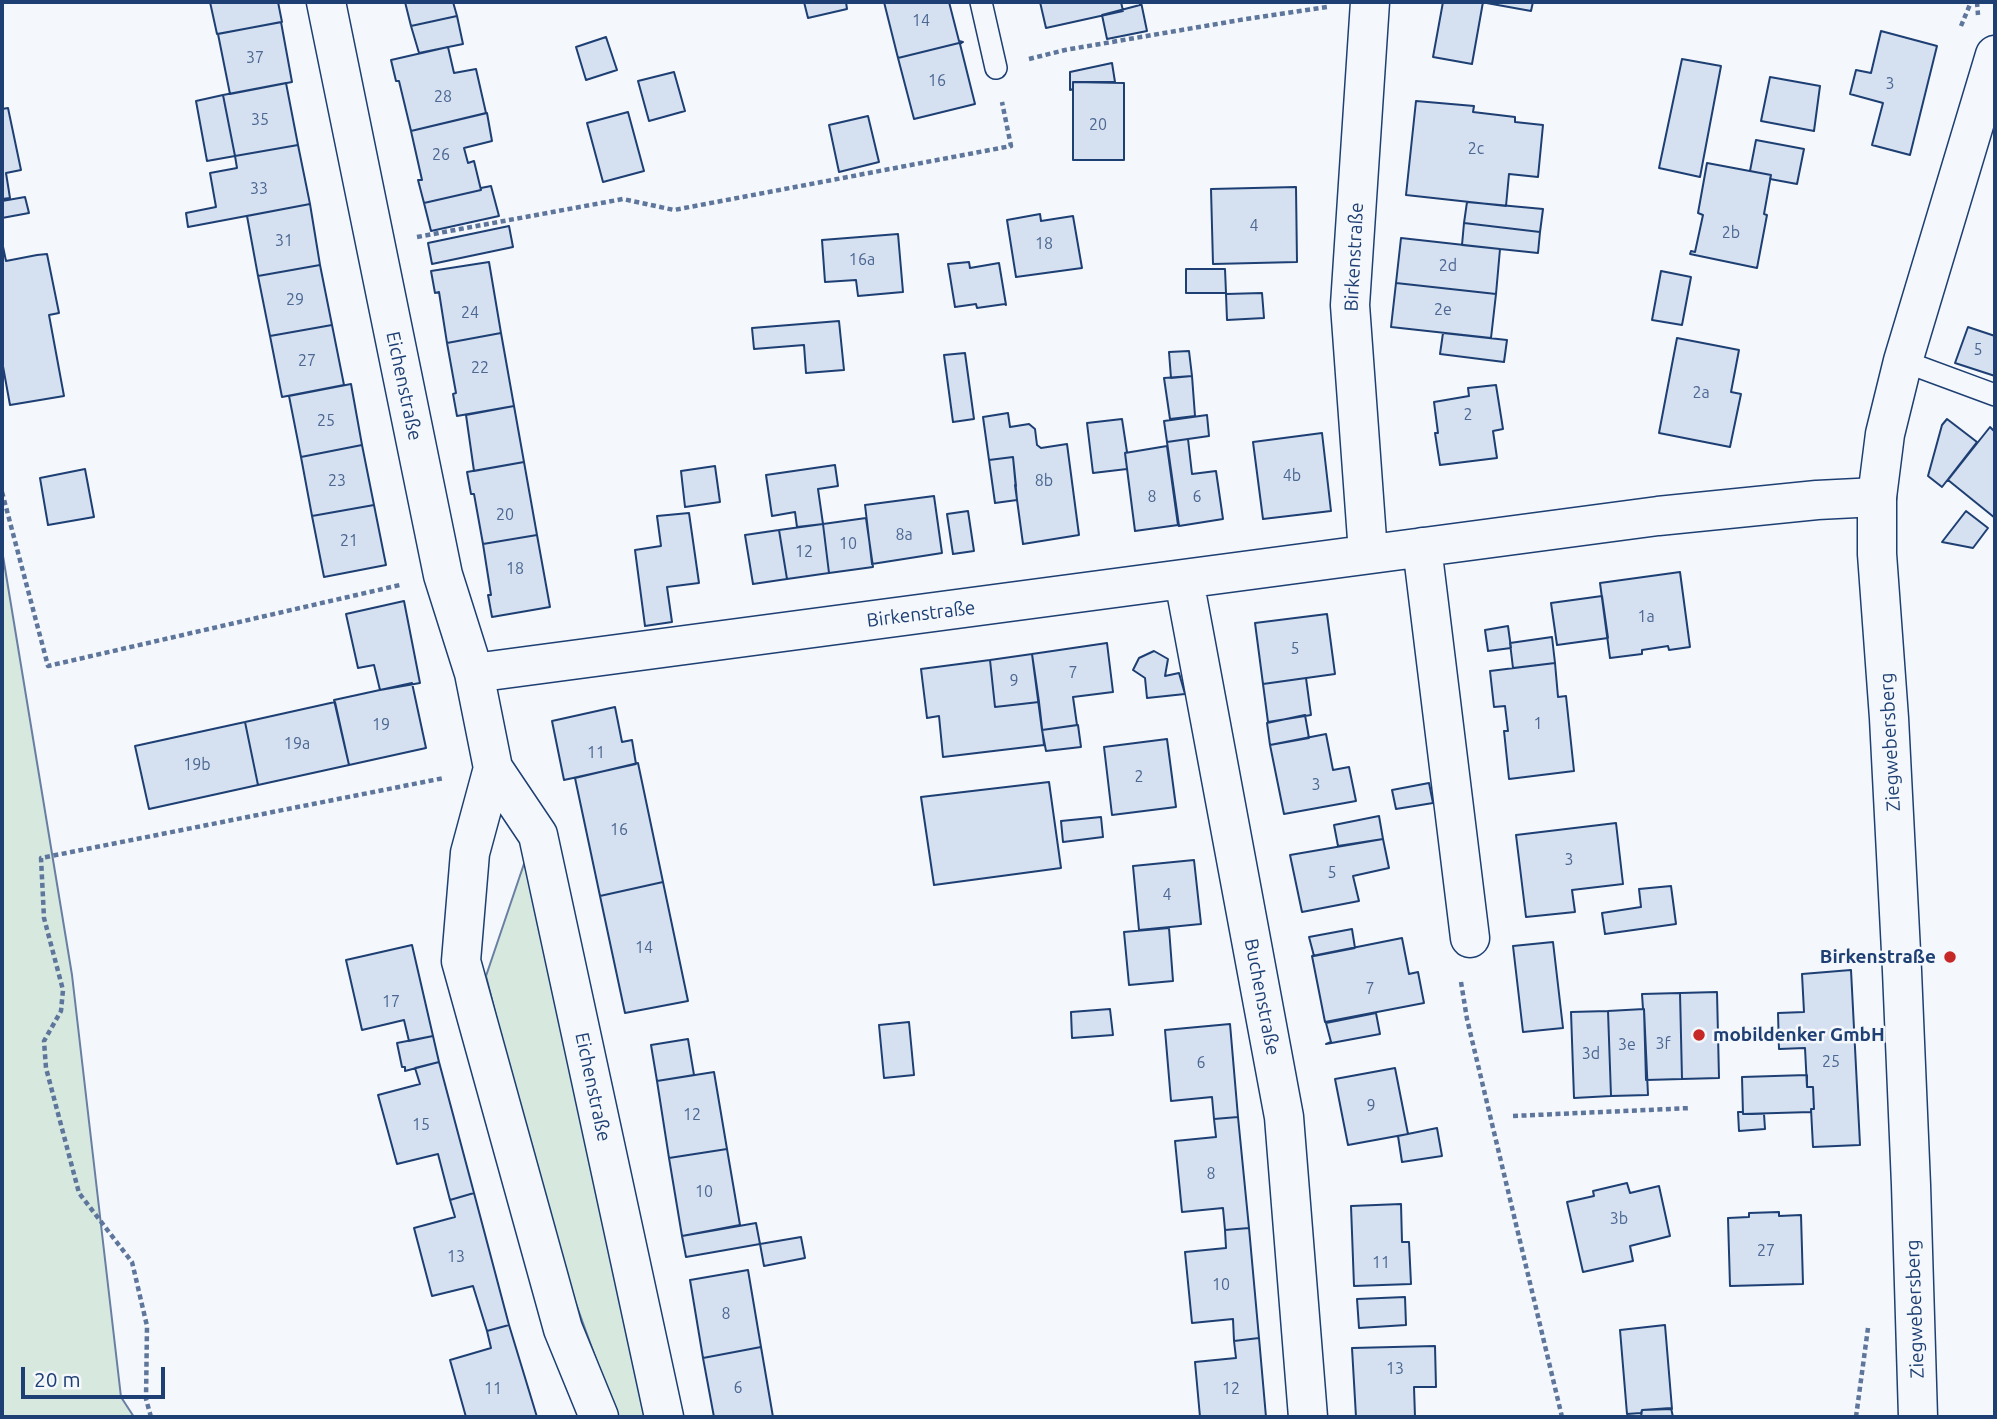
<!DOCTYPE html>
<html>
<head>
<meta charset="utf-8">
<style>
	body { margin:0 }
	#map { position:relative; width:1997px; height:1419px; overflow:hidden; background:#f4f7fb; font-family:Ubuntu,sans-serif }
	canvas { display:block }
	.frame { position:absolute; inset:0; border:4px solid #1d3f73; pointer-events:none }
	.scale { position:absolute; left:21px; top:1367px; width:144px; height:32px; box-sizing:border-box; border:4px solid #1d3f73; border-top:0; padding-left:9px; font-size:21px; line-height:24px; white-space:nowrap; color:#1d3f73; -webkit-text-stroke:5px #f4f7fb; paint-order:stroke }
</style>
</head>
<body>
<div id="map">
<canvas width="1997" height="1419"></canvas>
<div class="frame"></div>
<div class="scale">20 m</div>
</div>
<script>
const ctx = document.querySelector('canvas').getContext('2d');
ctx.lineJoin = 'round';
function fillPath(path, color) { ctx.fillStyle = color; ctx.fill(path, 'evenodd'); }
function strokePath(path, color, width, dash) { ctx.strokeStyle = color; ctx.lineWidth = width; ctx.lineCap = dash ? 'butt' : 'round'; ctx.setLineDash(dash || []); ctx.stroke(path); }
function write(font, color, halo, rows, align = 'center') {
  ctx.font = font + ' Ubuntu,sans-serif'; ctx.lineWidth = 5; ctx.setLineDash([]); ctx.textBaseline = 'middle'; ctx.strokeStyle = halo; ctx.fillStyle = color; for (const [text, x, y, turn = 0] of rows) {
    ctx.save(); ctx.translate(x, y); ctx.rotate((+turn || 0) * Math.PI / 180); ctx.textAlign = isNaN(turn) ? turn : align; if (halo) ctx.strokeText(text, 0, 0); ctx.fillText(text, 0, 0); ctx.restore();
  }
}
const green = new Path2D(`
	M 2,550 L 72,975 L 121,1397 L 134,1417 L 2,1417 Z
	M 528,852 L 650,1417 L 617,1417 L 550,1232 L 486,976 Z`);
fillPath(green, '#d7e8df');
strokePath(green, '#687fa3', 2);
const building = new Path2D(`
	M 210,2 L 278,2 L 282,22 L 217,34 Z
	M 405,2 L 453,2 L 457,16 L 411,26 Z
	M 804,2 L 846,2 L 847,9 L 808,18 Z
	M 884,2 L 949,2 L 959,41 L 963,42 L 898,58 Z
	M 1040,2 L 1121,2 L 1123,11 L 1046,28 Z
	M 1139,2 L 1141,2 L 1147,31 L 1107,39 L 1102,15 L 1140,5 Z
	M 1443,2 L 1483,2 L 1472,64 L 1433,57 Z
	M 1481,2 L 1533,2 L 1531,11 Z
	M 457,16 L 463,44 L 419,53 L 411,26 Z
	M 281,22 L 292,82 L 230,94 L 218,34 Z
	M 1881,31 L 1937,46 L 1910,155 L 1872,145 L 1883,103 L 1850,94 L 1856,70 L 1871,73 Z
	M 606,37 L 617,70 L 586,80 L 576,47 Z
	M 963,42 L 960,44 L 975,104 L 914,119 L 898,58 Z
	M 448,47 L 454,73 L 476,69 L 486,113 L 411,131 L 399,81 L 396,81 L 391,60 Z
	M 1682,59 L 1721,66 L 1700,177 L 1659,168 Z
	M 1112,63 L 1115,82 L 1073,82 L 1073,89 L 1070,90 L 1070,72 Z
	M 674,72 L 685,111 L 649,121 L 638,81 Z
	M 1770,77 L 1820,86 L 1814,131 L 1761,121 Z
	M 1073,82 L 1124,83 L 1124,160 L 1073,160 Z
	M 286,83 L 298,145 L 235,156 L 223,95 Z
	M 223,95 L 235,156 L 207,161 L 196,101 Z
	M 1416,101 L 1474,106 L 1473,112 L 1515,117 L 1515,122 L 1543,125 L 1538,177 L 1509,174 L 1506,206 L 1406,195 Z
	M 8,108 L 21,170 L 6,173 L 10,198 L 2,199 L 2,109 Z
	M 628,112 L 644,171 L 603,182 L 587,123 Z
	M 487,113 L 492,141 L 464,148 L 468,163 L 474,161 L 481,190 L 424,203 L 418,180 L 422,180 L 411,131 Z
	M 868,116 L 879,162 L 839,172 L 829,125 Z
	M 1756,140 L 1804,149 L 1797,184 L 1770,179 L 1771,175 L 1750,171 Z
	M 298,145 L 310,204 L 188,227 L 186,213 L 216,207 L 210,173 L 237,168 L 235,156 Z
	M 1707,163 L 1771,175 L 1764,214 L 1767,215 L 1757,268 L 1690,254 L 1691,251 L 1695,252 L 1703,215 L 1698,213 Z
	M 491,186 L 499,216 L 431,231 L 424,203 L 481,190 L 481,188 Z
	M 1296,187 L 1297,262 L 1213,264 L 1211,189 Z
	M 25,197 L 29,213 L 2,218 L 2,201 Z
	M 1467,202 L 1543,209 L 1540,232 L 1464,223 Z
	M 310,204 L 320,265 L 258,276 L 247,216 Z
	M 1040,214 L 1041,221 L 1073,216 L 1082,268 L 1016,277 L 1007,220 Z
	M 1464,223 L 1540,232 L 1538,253 L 1462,245 Z
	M 509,226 L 513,247 L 432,264 L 428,243 Z
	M 898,234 L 903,292 L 858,296 L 856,280 L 825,282 L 822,240 Z
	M 1401,238 L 1500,249 L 1496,294 L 1396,283 Z
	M 2,242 L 6,261 L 37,255 L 47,254 L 59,313 L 49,315 L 64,396 L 10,405 L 2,361 Z
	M 489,262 L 501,333 L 447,343 L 439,292 L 435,293 L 431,271 Z
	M 969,262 L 970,268 L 999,263 L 1006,305 L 1005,304 L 977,308 L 976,304 L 955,307 L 948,264 Z
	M 320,265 L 332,325 L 270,336 L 258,276 Z
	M 1186,269 L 1225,269 L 1226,293 L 1186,293 Z
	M 1661,271 L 1691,277 L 1682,325 L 1652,320 Z
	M 1396,283 L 1496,294 L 1491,338 L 1391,327 Z
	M 1262,293 L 1264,318 L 1227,320 L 1226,294 Z
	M 839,321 L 844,370 L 806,373 L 804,345 L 754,349 L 752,328 Z
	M 332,325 L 344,385 L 282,397 L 270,336 Z
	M 1968,327 L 1995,336 L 1995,376 L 1955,363 Z
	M 501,333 L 514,406 L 457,416 L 453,394 L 456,393 L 447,343 Z
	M 1443,333 L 1507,340 L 1504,362 L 1440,354 Z
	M 1677,338 L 1739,350 L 1731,392 L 1741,394 L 1730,447 L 1659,433 Z
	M 1189,351 L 1192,376 L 1171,378 L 1169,352 Z
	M 965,353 L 974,419 L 953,422 L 944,355 Z
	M 1192,376 L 1195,416 L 1170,419 L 1164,378 Z
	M 351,384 L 362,445 L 301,457 L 289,396 Z
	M 1496,385 L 1503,429 L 1493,431 L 1497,458 L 1440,465 L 1435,433 L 1438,433 L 1434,402 L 1469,396 L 1468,388 Z
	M 514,406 L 524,462 L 474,471 L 466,415 Z
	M 1008,413 L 1010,427 L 1029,424 L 1035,429 L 1037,445 L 1041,448 L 1067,444 L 1079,535 L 1023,544 L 1015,485 L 1016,486 L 1013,457 L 989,460 L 983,417 Z
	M 1207,415 L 1209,436 L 1167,442 L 1164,421 Z
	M 1122,419 L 1127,452 L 1125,453 L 1127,469 L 1093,473 L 1087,423 Z
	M 1947,419 L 1977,442 L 1942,487 L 1928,476 L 1942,425 Z
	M 1990,427 L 1995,432 L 1995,518 L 1948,480 Z
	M 1322,433 L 1331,511 L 1263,519 L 1253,442 Z
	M 1188,439 L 1192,474 L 1216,471 L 1223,519 L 1179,526 L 1167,442 Z
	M 362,445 L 374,505 L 312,516 L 301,457 Z
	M 1167,446 L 1178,525 L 1135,531 L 1125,453 Z
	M 1013,457 L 1017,500 L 995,503 L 989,460 Z
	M 524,462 L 537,535 L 483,544 L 474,494 L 471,494 L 467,472 Z
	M 835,465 L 838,486 L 818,489 L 823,524 L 797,527 L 795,512 L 772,516 L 766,475 Z
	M 715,466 L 720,502 L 685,507 L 681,471 Z
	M 85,469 L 94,517 L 48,525 L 40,478 Z
	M 934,496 L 942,553 L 872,564 L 865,505 Z
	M 374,505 L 386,565 L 324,577 L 312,516 Z
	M 968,511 L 974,551 L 953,554 L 947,514 Z
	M 1966,511 L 1988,528 L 1973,548 L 1942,542 Z
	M 689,513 L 699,583 L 667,587 L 672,622 L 645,626 L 635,550 L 661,546 L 657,516 Z
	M 866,518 L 873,567 L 829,573 L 823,524 Z
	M 823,524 L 829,573 L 787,579 L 779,530 Z
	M 779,530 L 787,579 L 753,584 L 745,535 Z
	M 537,535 L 550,607 L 492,617 L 488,595 L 491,595 L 483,544 Z
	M 1680,572 L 1690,647 L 1669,650 L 1668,646 L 1642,650 L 1642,654 L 1610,658 L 1600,583 Z
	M 1602,596 L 1608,638 L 1557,645 L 1551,603 Z
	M 404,601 L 420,683 L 380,690 L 374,665 L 358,668 L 346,614 Z
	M 1327,614 L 1335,674 L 1263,684 L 1255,623 Z
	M 1508,626 L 1511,648 L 1488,651 L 1485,630 Z
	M 1552,637 L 1555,663 L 1513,668 L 1510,643 Z
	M 1107,643 L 1113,692 L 1073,697 L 1077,725 L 1042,730 L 1032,654 Z
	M 1154,651 L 1168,659 L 1165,676 L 1179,673 L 1185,694 L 1147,698 L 1145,678 L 1133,670 L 1139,658 Z
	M 1032,654 L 1039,702 L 995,707 L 990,660 Z
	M 990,660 L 995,707 L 1039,702 L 1044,745 L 943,757 L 939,716 L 927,718 L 921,669 Z
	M 1555,663 L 1558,697 L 1566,696 L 1574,771 L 1509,779 L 1504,731 L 1508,731 L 1505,706 L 1494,707 L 1490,671 Z
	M 1306,678 L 1311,715 L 1268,722 L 1263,684 Z
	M 412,683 L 426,748 L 349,765 L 334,700 Z
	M 335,702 L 349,765 L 258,785 L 245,722 Z
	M 615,707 L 622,742 L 632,740 L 636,764 L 564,780 L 552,721 Z
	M 1305,715 L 1309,738 L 1270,745 L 1267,723 Z
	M 245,722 L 258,785 L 149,809 L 135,746 Z
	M 1078,725 L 1081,747 L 1046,751 L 1042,730 Z
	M 1326,734 L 1333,770 L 1349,767 L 1356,801 L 1284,814 L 1270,745 Z
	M 1167,739 L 1176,807 L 1112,815 L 1104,747 Z
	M 638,763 L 663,882 L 600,896 L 575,778 Z
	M 1049,782 L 1061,868 L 934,885 L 921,797 Z
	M 1429,783 L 1433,803 L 1396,809 L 1392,790 Z
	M 1379,816 L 1383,839 L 1338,846 L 1334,825 Z
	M 1101,817 L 1103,837 L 1063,842 L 1061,821 Z
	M 1616,823 L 1623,884 L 1572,890 L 1575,912 L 1526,917 L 1516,835 Z
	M 1383,839 L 1389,868 L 1353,876 L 1359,901 L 1302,912 L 1290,855 Z
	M 1194,860 L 1201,924 L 1139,930 L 1133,866 Z
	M 663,882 L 688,1001 L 625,1013 L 600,896 Z
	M 1671,886 L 1676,924 L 1605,934 L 1602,913 L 1641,907 L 1639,889 Z
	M 1169,928 L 1173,981 L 1129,985 L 1124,932 Z
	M 1352,929 L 1355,948 L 1314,956 L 1309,937 Z
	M 1402,938 L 1409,974 L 1418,972 L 1424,1003 L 1325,1022 L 1312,956 Z
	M 1553,942 L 1563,1028 L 1523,1032 L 1513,946 Z
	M 412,945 L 433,1036 L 409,1041 L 404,1020 L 362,1030 L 346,960 Z
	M 1851,970 L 1860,1145 L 1813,1147 L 1811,1109 L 1814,1109 L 1813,1087 L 1807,1087 L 1805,1048 L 1779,1049 L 1778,1013 L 1804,1012 L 1802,974 Z
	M 1717,992 L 1719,1078 L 1682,1079 L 1680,993 Z
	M 1680,993 L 1682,1079 L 1646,1080 L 1644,1009 L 1643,1009 L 1642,994 Z
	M 1110,1009 L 1113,1035 L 1072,1038 L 1071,1012 Z
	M 1644,1009 L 1648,1095 L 1611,1096 L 1608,1011 Z
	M 1608,1011 L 1611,1096 L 1574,1098 L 1571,1012 Z
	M 1376,1013 L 1380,1034 L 1326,1044 L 1331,1042 L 1326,1023 Z
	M 909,1022 L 914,1075 L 884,1078 L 879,1025 Z
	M 1230,1024 L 1238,1117 L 1214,1119 L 1212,1097 L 1171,1101 L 1165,1030 Z
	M 433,1036 L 439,1062 L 405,1071 L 405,1067 L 402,1067 L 397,1043 Z
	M 688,1039 L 694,1075 L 657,1081 L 651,1045 Z
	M 439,1062 L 474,1193 L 450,1200 L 438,1154 L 397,1164 L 378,1095 L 420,1084 L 415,1068 Z
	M 1395,1068 L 1408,1134 L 1348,1145 L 1335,1079 Z
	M 714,1072 L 727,1149 L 669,1158 L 657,1081 Z
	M 1807,1075 L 1807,1087 L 1813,1087 L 1814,1109 L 1811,1109 L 1811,1112 L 1743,1114 L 1742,1077 Z
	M 1738,1112 L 1743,1112 L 1743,1114 L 1764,1114 L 1765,1129 L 1739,1131 Z
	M 1238,1117 L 1249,1228 L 1225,1230 L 1223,1208 L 1182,1212 L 1175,1141 L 1216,1137 L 1214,1119 Z
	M 1437,1128 L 1442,1156 L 1402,1162 L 1398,1136 Z
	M 727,1149 L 740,1225 L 682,1236 L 669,1158 Z
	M 1627,1183 L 1630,1193 L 1659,1186 L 1670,1236 L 1630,1246 L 1633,1261 L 1583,1272 L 1567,1202 L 1594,1196 L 1593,1191 Z
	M 474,1193 L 509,1325 L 487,1331 L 473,1286 L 432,1296 L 414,1228 L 455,1217 L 450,1200 Z
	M 1401,1204 L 1402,1242 L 1409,1242 L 1411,1284 L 1354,1286 L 1351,1206 Z
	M 1779,1212 L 1779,1216 L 1801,1215 L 1803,1284 L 1730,1286 L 1728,1218 L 1749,1217 L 1749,1213 Z
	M 756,1223 L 760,1244 L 686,1257 L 682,1236 Z
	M 1249,1228 L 1259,1338 L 1234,1341 L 1233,1319 L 1192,1323 L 1185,1252 L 1226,1248 L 1225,1230 Z
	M 801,1237 L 805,1258 L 764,1266 L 760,1244 Z
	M 748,1270 L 761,1347 L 703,1358 L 690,1280 Z
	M 1405,1297 L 1406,1325 L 1359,1328 L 1357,1299 Z
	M 509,1325 L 537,1417 L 466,1417 L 450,1360 L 491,1348 L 487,1331 Z
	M 1665,1325 L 1672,1409 L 1642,1410 L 1641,1413 L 1627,1414 L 1620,1330 Z
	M 1259,1338 L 1266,1417 L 1200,1417 L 1195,1362 L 1236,1358 L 1234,1341 Z
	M 1435,1346 L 1436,1387 L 1414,1387 L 1415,1417 L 1356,1417 L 1352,1348 Z
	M 761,1347 L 773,1417 L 714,1417 L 703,1358 Z
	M 1671,1408 L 1673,1417 L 1641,1417 L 1642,1410 Z`);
fillPath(building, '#d5e0f0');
strokePath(building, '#1d3f73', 2);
const service = new Path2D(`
	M 981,2 L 996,68
	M 1903,361 L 1995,395`);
const minor = new Path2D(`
	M 326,2 L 443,575 L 474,673 L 493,768 L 470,853 L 461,961 L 563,1329 L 599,1417
	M 1422,547 L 1470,938
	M 1368,553 L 1350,305 L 1370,2
	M 1184,580 L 1284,1117 L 1308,1417
	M 474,673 L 1658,516 L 1817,500 L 1877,497
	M 493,768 L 538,835 L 664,1417`);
const secondary = new Path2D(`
	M 1918,1417 L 1911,1185 L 1902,971 L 1889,718 L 1877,554 L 1877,497 L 1885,434 L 1903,361 L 1995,55`);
strokePath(service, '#1d3f73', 24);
strokePath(minor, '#1d3f73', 41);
strokePath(secondary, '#1d3f73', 41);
strokePath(new Path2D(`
	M 1977,2 L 1978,15
	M 1961,26 L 1971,2
	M 1029,59 L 1065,50 L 1246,19 L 1327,7
	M 417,237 L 623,199 L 674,210 L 1011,146 L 1002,102
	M 2,492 L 48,666 L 400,585
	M 1461,982 L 1467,1019 L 1562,1417
	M 1513,1116 L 1691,1108
	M 151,1417 L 146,1399 L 147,1326 L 132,1262 L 79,1193 L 46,1068 L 44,1041 L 61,1011 L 63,990 L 44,918 L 41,858 L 444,778
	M 1856,1417 L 1868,1328`), '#5e769c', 4.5, [5, 3.5]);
strokePath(service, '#f4f7fb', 21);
strokePath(minor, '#f4f7fb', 38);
strokePath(secondary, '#f4f7fb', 38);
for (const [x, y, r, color] of [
	[1950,957,7,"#c62828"],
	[1699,1035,7,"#c62828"]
]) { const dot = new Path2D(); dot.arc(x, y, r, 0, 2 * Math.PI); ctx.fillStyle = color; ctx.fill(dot); strokePath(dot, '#f4f7fb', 2.5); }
write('16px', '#4b6792', null, [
	["14",921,21],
	["37",255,58],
	["16",937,81],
	["3",1890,84],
	["28",443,97],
	["35",260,120],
	["20",1098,125],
	["2c",1476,149],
	["26",441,155],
	["33",259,189],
	["4",1254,226],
	["2b",1731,233],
	["31",284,241],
	["18",1044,244],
	["16a",862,260],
	["2d",1448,266],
	["29",295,300],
	["2e",1443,310],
	["24",470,313],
	["5",1978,350],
	["27",307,361],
	["22",480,368],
	["2a",1701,393],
	["2",1468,415],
	["25",326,421],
	["4b",1292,476],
	["23",337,481],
	["8b",1044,481],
	["8",1152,497],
	["6",1197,497],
	["20",505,515],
	["8a",904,535],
	["21",349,541],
	["10",848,544],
	["12",804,552],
	["18",515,569],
	["1a",1646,617],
	["5",1295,649],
	["7",1073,673],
	["9",1014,681],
	["1",1538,724],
	["19",381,725],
	["19a",297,744],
	["11",596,753],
	["19b",197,765],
	["2",1139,777],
	["3",1316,785],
	["16",619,830],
	["3",1569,860],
	["5",1332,873],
	["4",1167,895],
	["14",644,948],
	["7",1370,989],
	["17",391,1002],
	["3f",1663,1044],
	["3e",1627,1045],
	["3d",1591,1054],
	["25",1831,1062],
	["6",1201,1063],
	["9",1371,1106],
	["12",692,1115],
	["15",421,1125],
	["8",1211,1174],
	["10",704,1192],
	["3b",1619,1219],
	["27",1766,1251],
	["13",456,1257],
	["11",1381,1263],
	["10",1221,1285],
	["8",726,1314],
	["13",1395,1369],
	["6",738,1388],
	["11",493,1389],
	["12",1231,1389]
]);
write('19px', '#1d3f73', '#f4f7fb', [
	["Birkenstraße",1354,257,-87],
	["Eichenstraße",404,386,78],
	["Birkenstraße",921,614,-7],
	["Ziegwebersberg",1890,742,-93],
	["Buchenstraße",1262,997,79],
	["Eichenstraße",593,1087,78],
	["Ziegwebersberg",1915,1309,-92]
]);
write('bold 19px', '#1d3f73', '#f4f7fb', [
	["Birkenstraße",1936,957],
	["mobildenker GmbH",1713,1035,"left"]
], 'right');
</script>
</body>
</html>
